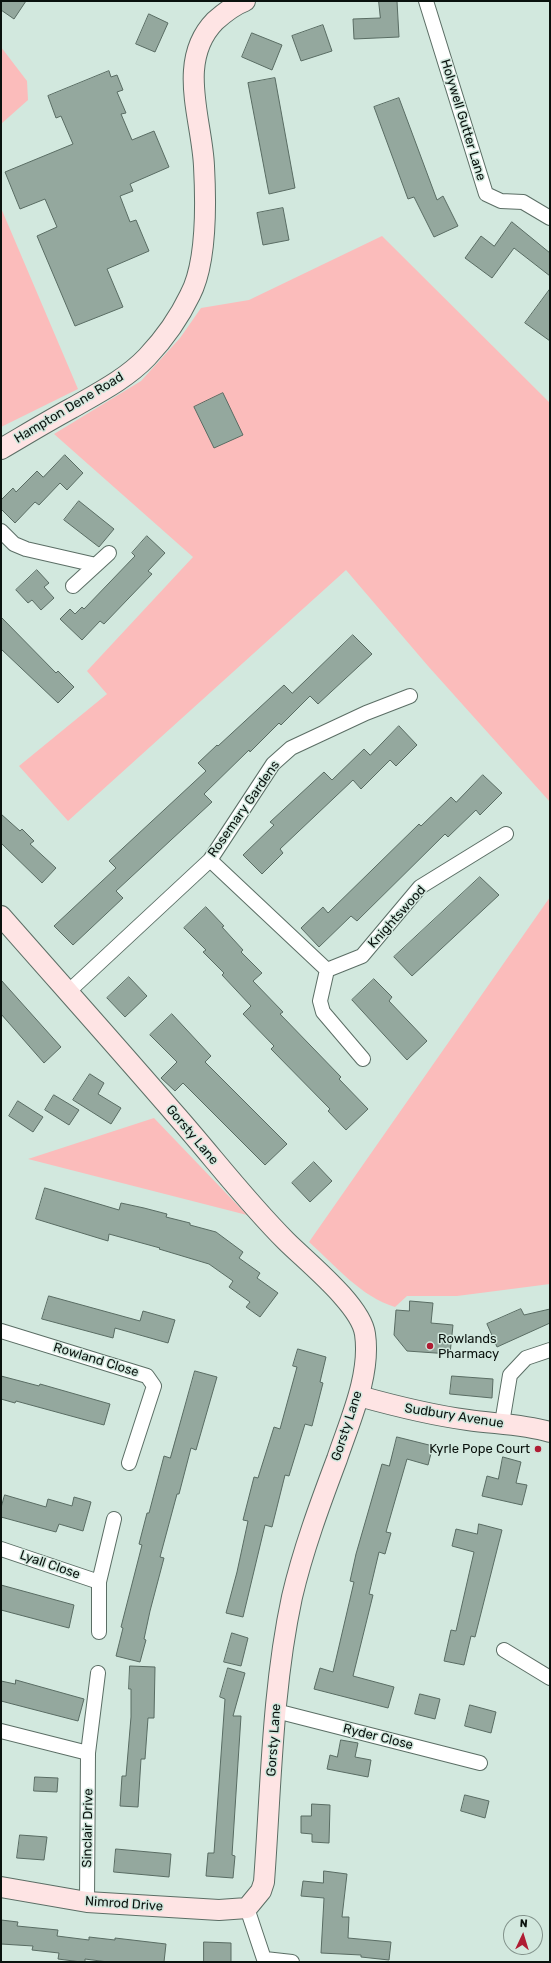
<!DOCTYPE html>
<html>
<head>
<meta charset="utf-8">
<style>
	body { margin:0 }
	#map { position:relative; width:551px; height:1963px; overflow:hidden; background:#d2e8de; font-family:Rubik,sans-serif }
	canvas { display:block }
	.frame { position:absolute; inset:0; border:2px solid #0a120e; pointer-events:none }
	.north { position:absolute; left:503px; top:1915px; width:40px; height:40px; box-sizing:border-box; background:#d2e8de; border:1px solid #82928b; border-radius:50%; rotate:4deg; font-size:11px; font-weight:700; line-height:16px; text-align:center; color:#0a120e }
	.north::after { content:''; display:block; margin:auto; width:14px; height:18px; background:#af1c33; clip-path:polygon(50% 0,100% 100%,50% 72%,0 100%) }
</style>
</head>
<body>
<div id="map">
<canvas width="551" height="1963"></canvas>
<div class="frame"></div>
<div class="north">N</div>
</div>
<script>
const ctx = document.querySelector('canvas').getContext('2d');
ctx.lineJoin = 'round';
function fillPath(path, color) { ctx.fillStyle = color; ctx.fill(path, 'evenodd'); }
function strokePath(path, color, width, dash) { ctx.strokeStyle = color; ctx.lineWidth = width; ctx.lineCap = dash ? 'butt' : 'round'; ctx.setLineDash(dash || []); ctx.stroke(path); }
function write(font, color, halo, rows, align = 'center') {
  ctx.font = font + ' Rubik,sans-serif'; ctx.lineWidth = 3; ctx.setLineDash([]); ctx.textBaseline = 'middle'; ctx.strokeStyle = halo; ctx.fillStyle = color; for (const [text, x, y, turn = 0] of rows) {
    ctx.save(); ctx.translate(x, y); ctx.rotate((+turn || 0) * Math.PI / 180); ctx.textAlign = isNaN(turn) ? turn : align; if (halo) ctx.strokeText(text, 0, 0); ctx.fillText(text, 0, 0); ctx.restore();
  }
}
fillPath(new Path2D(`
	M 1,47 L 27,81 L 28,100 L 1,124 Z
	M 1,208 L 78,389 L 1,427 Z
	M 382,236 L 550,403 L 550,802 L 428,666 L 346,570 L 68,821 L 19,766 L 107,694 L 87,671 L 193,557 L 54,434 L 141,381 L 180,338 L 201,308 L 249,300 Z
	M 550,897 L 550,1284 L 457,1296 L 407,1296 L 395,1307 C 361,1297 335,1265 309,1242 Z
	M 154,1118 L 247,1215 L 28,1159 Z`), '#fbbcbb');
const building = new Path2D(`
	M 1,1 L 26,1 L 14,19 L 1,10 Z
	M 379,1 L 397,1 L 399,37 L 354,39 L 353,19 L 380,18 Z
	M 149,14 L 168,23 L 155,52 L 136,44 Z
	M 323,25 L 332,51 L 301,61 L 292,36 Z
	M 252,33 L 282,45 L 272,70 L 242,57 Z
	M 109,71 L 111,77 L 117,75 L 123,90 L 117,92 L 126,113 L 121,114 L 132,140 L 154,131 L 169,167 L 130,184 L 133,191 L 120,196 L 130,222 L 136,220 L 149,251 L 107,269 L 123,307 L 75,326 L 37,236 L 57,227 L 45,199 L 20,209 L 5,172 L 73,144 L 61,116 L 56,118 L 48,96 Z
	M 275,78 L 295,188 L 269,194 L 248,83 Z
	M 399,98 L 437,200 L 443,196 L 458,226 L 434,237 L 414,197 L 408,199 L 374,107 Z
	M 283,208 L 289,240 L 263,245 L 257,213 Z
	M 512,222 L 550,253 L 550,276 L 514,248 L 492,278 L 465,258 L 481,236 L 494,246 Z
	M 550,289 L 550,341 L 525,323 Z
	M 223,393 L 243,435 L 214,448 L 194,407 Z
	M 65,455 L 83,473 L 67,490 L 60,483 L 39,505 L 35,502 L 15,523 L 1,509 L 1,500 L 13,488 L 16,492 L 37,471 L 43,477 Z
	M 79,501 L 114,529 L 99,547 L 64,520 Z
	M 147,536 L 165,553 L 148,571 L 152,574 L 104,624 L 100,621 L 82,640 L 60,619 L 70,609 L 75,614 L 82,607 L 84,609 L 135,556 L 132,553 Z
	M 37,570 L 49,583 L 44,587 L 54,598 L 41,610 L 32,600 L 28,603 L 16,590 Z
	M 1,617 L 56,673 L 58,671 L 74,687 L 58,703 L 1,649 Z
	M 353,635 L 372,654 L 318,704 L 310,696 L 281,725 L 279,723 L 250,752 L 249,750 L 204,794 L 212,802 L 116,891 L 123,898 L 73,945 L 54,926 L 116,868 L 109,861 L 206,771 L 198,763 L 217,745 L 218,746 L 284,685 L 292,693 Z
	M 399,726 L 417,745 L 396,766 L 390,760 L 361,789 L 353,780 L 280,849 L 283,853 L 262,874 L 243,855 L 274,825 L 270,822 L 324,772 L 332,780 L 364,749 L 370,755 Z
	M 483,775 L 502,793 L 480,815 L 476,810 L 448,837 L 445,834 L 357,921 L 351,916 L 319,947 L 301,928 L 323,907 L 328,913 L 419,824 L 421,826 L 451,797 L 456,802 Z
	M 1,814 L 20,831 L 22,829 L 34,841 L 30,844 L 56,868 L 42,883 L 1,843 Z
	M 480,877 L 499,895 L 412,976 L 394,957 Z
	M 206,907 L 224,926 L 222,927 L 243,950 L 241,952 L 262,973 L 253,981 L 283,1012 L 280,1014 L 341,1077 L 339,1079 L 368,1109 L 346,1130 L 328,1111 L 330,1109 L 271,1049 L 274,1046 L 243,1014 L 251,1006 L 222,975 L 224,973 L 203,952 L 206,950 L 184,928 Z
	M 129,977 L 147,996 L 125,1017 L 107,998 Z
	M 374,979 L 392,997 L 389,1001 L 427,1041 L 407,1060 L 352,1000 Z
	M 1,980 L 61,1047 L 44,1063 L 1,1014 Z
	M 172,1014 L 211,1056 L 205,1062 L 287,1144 L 265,1165 L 183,1083 L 175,1091 L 161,1078 L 177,1062 L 150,1035 Z
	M 90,1074 L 104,1083 L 98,1094 L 121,1108 L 111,1124 L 73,1100 Z
	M 54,1095 L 79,1110 L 69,1125 L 45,1110 Z
	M 18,1101 L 43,1117 L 33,1132 L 9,1116 Z
	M 314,1162 L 332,1181 L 310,1202 L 292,1183 Z
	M 45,1188 L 119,1210 L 121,1203 L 144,1208 L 167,1214 L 166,1217 L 190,1223 L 190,1225 L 216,1232 L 243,1252 L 239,1258 L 260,1273 L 257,1278 L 278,1293 L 260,1317 L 246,1307 L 250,1302 L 229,1287 L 233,1281 L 209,1264 L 159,1249 L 160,1248 L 109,1234 L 108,1241 L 36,1219 Z
	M 49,1296 L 140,1321 L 143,1311 L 175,1320 L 168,1343 L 115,1328 L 113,1338 L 42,1319 Z
	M 410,1301 L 433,1303 L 431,1323 L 453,1325 L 450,1354 L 407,1351 L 394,1335 L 396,1310 L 409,1311 Z
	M 521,1309 L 524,1315 L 550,1309 L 550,1323 L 497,1347 L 487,1324 Z
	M 298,1349 L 326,1357 L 320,1382 L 323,1383 L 312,1426 L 305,1424 L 289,1476 L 285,1475 L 272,1527 L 265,1525 L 243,1617 L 226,1613 L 237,1572 L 248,1521 L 243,1520 L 254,1477 L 258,1478 L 274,1427 L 280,1429 L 297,1367 L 293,1366 Z
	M 195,1371 L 217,1377 L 196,1450 L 191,1448 L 179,1494 L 177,1494 L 160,1557 L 164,1558 L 150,1611 L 144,1639 L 146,1640 L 140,1662 L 116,1656 L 123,1628 L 121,1627 L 142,1545 L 139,1544 L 147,1513 L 149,1513 L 164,1456 L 170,1458 Z
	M 1,1376 L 39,1386 L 40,1384 L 110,1404 L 104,1425 L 16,1401 L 15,1403 L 1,1399 Z
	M 452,1376 L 493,1379 L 492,1398 L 450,1394 Z
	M 397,1437 L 433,1446 L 428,1465 L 407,1459 L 386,1532 L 391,1533 L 385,1554 L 379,1552 L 369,1594 L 373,1595 L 353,1676 L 394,1687 L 388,1708 L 314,1689 L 320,1668 L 333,1672 L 354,1582 L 350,1581 L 356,1554 L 382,1464 L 389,1466 Z
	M 503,1457 L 521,1462 L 516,1483 L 527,1485 L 522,1505 L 482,1496 L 487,1476 L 498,1479 Z
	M 5,1495 L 46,1507 L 48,1499 L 72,1506 L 74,1497 L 91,1502 L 83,1531 L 59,1524 L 56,1532 L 1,1517 L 1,1508 Z
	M 479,1524 L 502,1530 L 475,1637 L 471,1636 L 464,1665 L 444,1661 L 451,1630 L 456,1631 L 474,1552 L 452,1546 L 456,1529 L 477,1534 Z
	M 1,1585 L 74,1605 L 69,1628 L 1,1610 Z
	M 232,1633 L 248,1638 L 241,1666 L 224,1662 Z
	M 130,1666 L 155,1667 L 154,1718 L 148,1718 L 145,1759 L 141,1759 L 138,1807 L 120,1806 L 122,1776 L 126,1776 L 131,1717 L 131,1689 L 129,1689 Z
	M 228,1668 L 245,1673 L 233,1716 L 241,1716 L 232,1855 L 235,1856 L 233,1878 L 206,1876 L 208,1853 L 214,1853 L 225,1699 L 220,1697 Z
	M 16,1680 L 84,1699 L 78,1721 L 1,1701 L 1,1681 L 15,1684 Z
	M 420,1694 L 440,1699 L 435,1719 L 415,1714 Z
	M 470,1705 L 496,1712 L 491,1733 L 465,1726 Z
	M 341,1740 L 358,1743 L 355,1757 L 371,1760 L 368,1777 L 327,1769 L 330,1755 L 337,1757 Z
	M 35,1777 L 58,1778 L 57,1792 L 34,1791 Z
	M 465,1795 L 489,1801 L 485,1818 L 461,1811 Z
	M 312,1804 L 330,1805 L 329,1843 L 312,1842 L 312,1834 L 301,1833 L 301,1816 L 311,1816 Z
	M 20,1835 L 47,1837 L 44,1860 L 17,1858 Z
	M 116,1849 L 171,1854 L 169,1877 L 114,1872 Z
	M 324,1871 L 347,1874 L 342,1917 L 349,1917 L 348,1938 L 391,1942 L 389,1960 L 361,1957 L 361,1955 L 321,1953 L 324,1898 L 301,1896 L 303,1881 L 323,1883 Z
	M 1,1920 L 18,1922 L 17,1926 L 58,1930 L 57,1936 L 89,1940 L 89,1937 L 115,1940 L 115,1938 L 166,1944 L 164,1962 L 108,1962 L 85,1959 L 85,1962 L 81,1962 L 58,1959 L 59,1953 L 32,1950 L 33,1946 L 1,1944 Z
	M 204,1942 L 231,1943 L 231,1962 L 204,1962 Z`);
fillPath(building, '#94a89e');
strokePath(building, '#596c63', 1);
const street = new Path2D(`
	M 426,1 L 486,194 L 501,201 L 523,202 L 550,218
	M 1,531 L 14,544 L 26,549 L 96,565
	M 73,586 L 109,553
	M 210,860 L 327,970 L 362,956 L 420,887 L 506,834
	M 327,970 L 320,1001 L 323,1012 L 363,1059
	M 68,992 L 210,860 L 273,764 L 291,748 L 366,713 L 410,696
	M 1,1331 L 147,1376 L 154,1386 L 129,1463
	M 502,1423 L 510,1375 L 526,1358 L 550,1350
	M 1,1549 L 99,1582 L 114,1519
	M 99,1582 L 99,1632
	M 504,1650 L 550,1678
	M 276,1711 L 480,1763
	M 1,1731 L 88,1753 L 87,1902
	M 88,1753 L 98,1673
	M 247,1908 L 265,1962
	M 265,1959 L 292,1962`);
const secondary = new Path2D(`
	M 1,449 C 25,435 48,421 72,408 C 98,393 126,379 147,357 C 164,339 179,318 190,295 C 207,263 206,203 204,166 C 202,119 176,61 215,21 C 224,13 234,5 245,1
	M 1,916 C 59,982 118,1048 175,1114 C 212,1156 246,1201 286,1241 C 307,1262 361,1305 365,1334 C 371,1375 350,1420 337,1459 C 320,1504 303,1550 292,1597 C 272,1690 271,1788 264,1882 L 261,1891 L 247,1908 L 219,1910 L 87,1902 L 1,1887
	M 359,1396 C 395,1406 430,1415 468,1420 C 495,1424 523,1424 550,1432`);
strokePath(street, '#5b6e65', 16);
strokePath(secondary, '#5b6e65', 22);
strokePath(street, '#fff', 14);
strokePath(secondary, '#fee4e4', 20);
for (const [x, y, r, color] of [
	[430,1346,4,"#af1c33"],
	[538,1449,4,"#af1c33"]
]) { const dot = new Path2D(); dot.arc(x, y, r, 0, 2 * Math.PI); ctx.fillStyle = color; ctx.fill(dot); strokePath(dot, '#d2e8de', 1.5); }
write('13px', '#0a120e', '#d2e8de', [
	["Holywell Gutter Lane",463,120,73],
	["Hampton Dene Road",69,408,-31],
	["Rosemary Gardens",244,809,-55],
	["Knightswood",397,917,-48],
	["Gorsty Lane",192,1135,50],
	["Rowland Close",96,1360,17],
	["Sudbury Avenue",454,1416,9],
	["Gorsty Lane",347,1426,-72],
	["Lyall Close",50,1565,19],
	["Ryder Close",378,1737,14],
	["Gorsty Lane",274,1740,-86],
	["Sinclair Drive",88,1828,-89],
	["Nimrod Drive",124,1904,4]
]);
write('13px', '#0a120e', '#d2e8de', [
	["Rowlands",438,1339],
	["Pharmacy",438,1354],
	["Kyrle Pope Court",530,1449,"right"]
], 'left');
</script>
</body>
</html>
